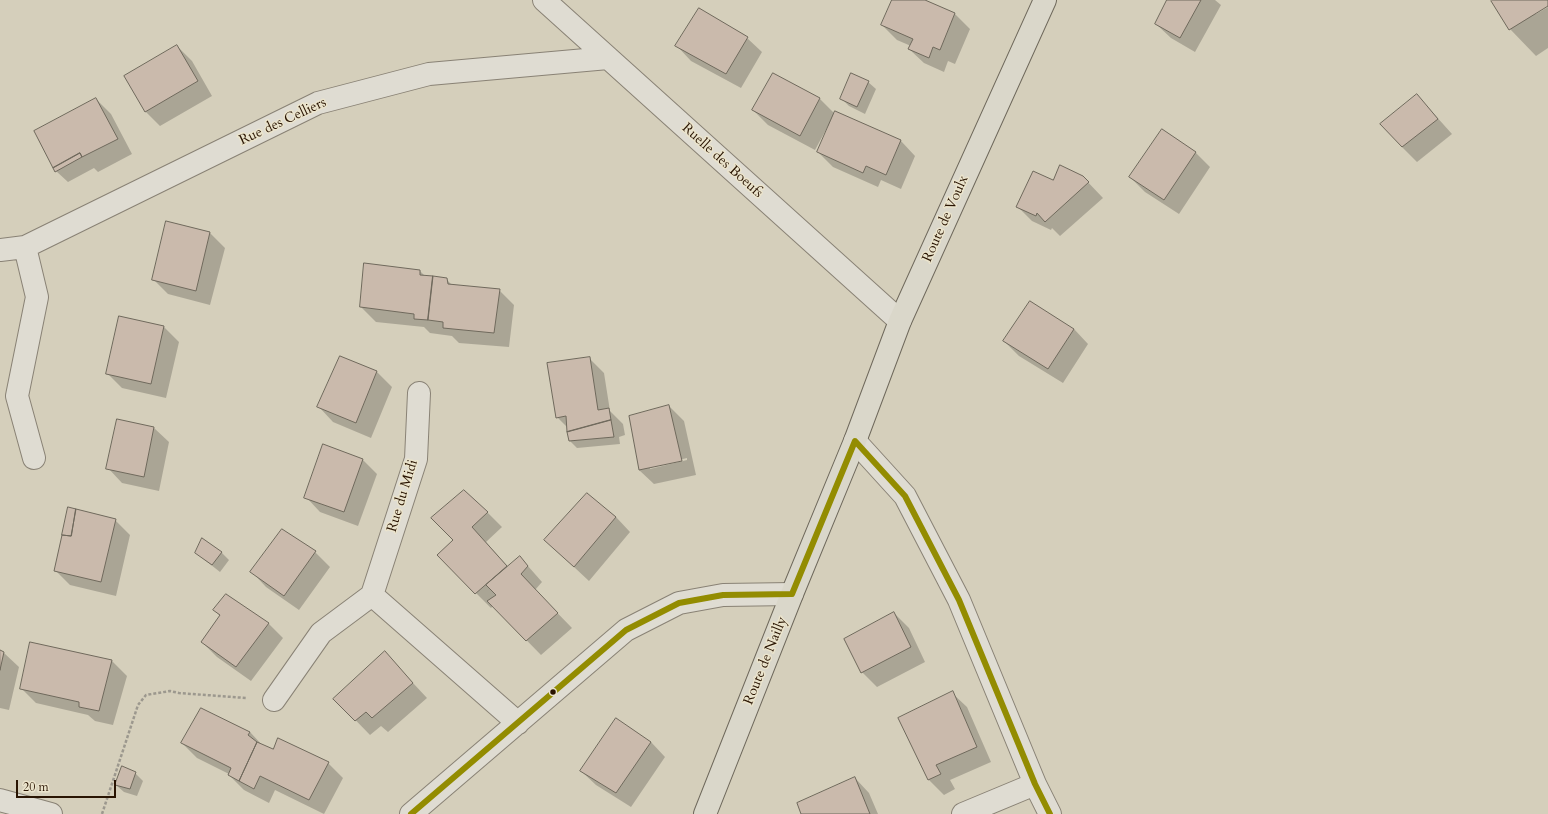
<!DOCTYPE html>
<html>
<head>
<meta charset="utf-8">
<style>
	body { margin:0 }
	#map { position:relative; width:1548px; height:814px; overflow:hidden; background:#d5cfbb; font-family:Cardo,serif }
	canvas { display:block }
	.scale { position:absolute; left:16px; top:780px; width:100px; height:18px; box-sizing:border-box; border:2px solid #291402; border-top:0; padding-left:5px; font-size:12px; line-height:14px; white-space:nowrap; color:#291402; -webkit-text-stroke:3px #ebe4cc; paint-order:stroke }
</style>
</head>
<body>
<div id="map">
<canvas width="1548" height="814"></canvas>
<div class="scale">20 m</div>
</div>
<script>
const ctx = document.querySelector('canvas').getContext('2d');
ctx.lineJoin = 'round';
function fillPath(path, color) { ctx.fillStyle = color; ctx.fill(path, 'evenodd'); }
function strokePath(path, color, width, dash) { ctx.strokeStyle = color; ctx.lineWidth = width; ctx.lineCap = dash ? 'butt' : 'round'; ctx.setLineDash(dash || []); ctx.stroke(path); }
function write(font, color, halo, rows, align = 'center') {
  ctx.font = font + ' Cardo,serif'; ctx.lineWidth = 3; ctx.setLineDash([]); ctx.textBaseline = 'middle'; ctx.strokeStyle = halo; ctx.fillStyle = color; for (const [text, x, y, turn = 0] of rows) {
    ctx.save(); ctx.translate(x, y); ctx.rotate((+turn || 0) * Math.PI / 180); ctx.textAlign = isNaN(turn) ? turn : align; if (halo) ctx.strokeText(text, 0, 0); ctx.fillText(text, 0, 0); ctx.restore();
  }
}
fillPath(new Path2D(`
	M 893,0 L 922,0 L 955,14 L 970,29 L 955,64 L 948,61 L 944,72 L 924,63 L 909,49 L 911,46 L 897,40 L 882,25 Z
	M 1168,0 L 1215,0 L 1221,5 L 1195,52 L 1171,38 L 1156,24 Z
	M 1492,0 L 1548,0 L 1548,5 L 1536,12 L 1536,14 L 1548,7 L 1548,48 L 1536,56 L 1510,29 Z
	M 747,38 L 762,52 L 741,88 L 691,61 L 677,46 Z
	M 177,46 L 192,61 L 212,96 L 160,126 L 145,111 Z
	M 868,82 L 876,89 L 865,114 L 849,106 L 842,99 Z
	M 1417,95 L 1452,134 L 1417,162 L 1402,147 Z
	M 96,99 L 111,114 L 132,154 L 98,172 L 94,168 L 68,182 L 56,171 Z
	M 820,99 L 835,114 L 835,112 L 901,141 L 915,156 L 901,189 L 881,180 L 878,187 L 833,167 L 818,152 L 829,126 L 828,126 L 815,150 L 768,125 L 753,110 Z
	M 1162,130 L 1196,153 L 1210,167 L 1179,214 L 1145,192 L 1130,177 Z
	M 1083,177 L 1103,198 L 1060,236 L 1052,228 L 1051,230 L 1032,221 L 1018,207 L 1054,182 Z
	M 167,223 L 210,233 L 225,248 L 210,305 L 168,294 L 153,279 Z
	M 420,271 L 425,276 L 446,279 L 453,286 L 499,290 L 514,305 L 509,347 L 459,343 L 452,336 L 430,333 L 424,327 L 376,322 L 361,307 Z
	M 120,317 L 164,327 L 179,342 L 166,398 L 122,388 L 107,373 Z
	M 1074,329 L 1088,344 L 1063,383 L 1019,356 L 1004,341 Z
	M 341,357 L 377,372 L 392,387 L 371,438 L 333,422 L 319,407 Z
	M 589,358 L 604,373 L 610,411 L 623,424 L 625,435 L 619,437 L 620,444 L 577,448 L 570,441 L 568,428 L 557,417 Z
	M 669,406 L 684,421 L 696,475 L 654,484 L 639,470 ZM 687,458 L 687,460 L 650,469 L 650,467 Z
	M 154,428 L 169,442 L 159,491 L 122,483 L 108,468 Z
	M 362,459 L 377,474 L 358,526 L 320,512 L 306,497 Z
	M 587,494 L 616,517 L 630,532 L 589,581 L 545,540 Z
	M 487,512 L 502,527 L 486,542 L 508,567 L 520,557 L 542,582 L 535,590 L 572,628 L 541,655 L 493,606 L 491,608 L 438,555 Z
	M 115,520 L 130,535 L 116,596 L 70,585 L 55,570 Z
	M 203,540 L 222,553 L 229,560 L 220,572 L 196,553 Z
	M 315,552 L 330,567 L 299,610 L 266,587 L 252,572 Z
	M 214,610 L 269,624 L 283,638 L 251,681 L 217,657 L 202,642 L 220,616 Z
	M 894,613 L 909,628 L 925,662 L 877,687 L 862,672 Z
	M 31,643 L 112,661 L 127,676 L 113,725 L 95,721 L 88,715 L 36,703 L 21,688 Z
	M 0,652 L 4,653 L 19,667 L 9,710 L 0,708 Z
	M 385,653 L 427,698 L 388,732 L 381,726 L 370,735 L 335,699 Z
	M 952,693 L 967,707 L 991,762 L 950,780 L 955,789 L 944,795 L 929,780 L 899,719 Z
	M 201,709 L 250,732 L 263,746 L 273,750 L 328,763 L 343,778 L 324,814 L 275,790 L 269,803 L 244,790 L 229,775 L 229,774 L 197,758 L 182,743 Z
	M 651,742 L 665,757 L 631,807 L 596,785 L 581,771 Z
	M 135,773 L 143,781 L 137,796 L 124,792 L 116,785 Z
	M 855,778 L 869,793 L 878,814 L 802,814 Z`), '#0003');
const building = new Path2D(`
	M 892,0 L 925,0 L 955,13 L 940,50 L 933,47 L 929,58 L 908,49 L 913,39 L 881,25 Z
	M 1167,0 L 1201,0 L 1180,38 L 1155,24 Z
	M 1492,0 L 1548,0 L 1548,6 L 1509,30 L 1491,1 Z
	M 699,8 L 748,37 L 726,74 L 675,46 Z
	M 177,45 L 198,81 L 145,112 L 124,76 Z
	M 773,73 L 820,98 L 800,136 L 752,110 Z
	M 851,73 L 869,81 L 857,107 L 840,99 Z
	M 1417,94 L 1438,119 L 1402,147 L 1380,124 Z
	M 96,98 L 118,139 L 82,157 L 80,153 L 53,168 L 34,131 Z
	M 835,111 L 901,140 L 886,175 L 866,166 L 863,173 L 817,152 Z
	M 1162,129 L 1196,152 L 1164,200 L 1129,177 Z
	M 80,153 L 82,157 L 55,172 L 53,168 Z
	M 1060,165 L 1083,176 L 1089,182 L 1045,222 L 1037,213 L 1036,216 L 1016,207 L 1033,171 L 1053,180 Z
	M 166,221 L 210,232 L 196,291 L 152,280 Z
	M 364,263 L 420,270 L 420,275 L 433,276 L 428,320 L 414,319 L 414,314 L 360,307 Z
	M 433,276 L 447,278 L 448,284 L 500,289 L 494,333 L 443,328 L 443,322 L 428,320 Z
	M 1030,301 L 1074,329 L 1048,369 L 1003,341 Z
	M 119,316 L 164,326 L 151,384 L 106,374 Z
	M 340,356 L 377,371 L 356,423 L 317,407 Z
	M 590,357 L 598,410 L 609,408 L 611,420 L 567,432 L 566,416 L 556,418 L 547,363 Z
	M 669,405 L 682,461 L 639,470 L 629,416 Z
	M 117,419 L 154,427 L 144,477 L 106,469 Z
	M 611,420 L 614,437 L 569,441 L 567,432 Z
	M 323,444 L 363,459 L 344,512 L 304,498 Z
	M 464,490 L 488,512 L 472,527 L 507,566 L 475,594 L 437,555 L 453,540 L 431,518 Z
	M 587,493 L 616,517 L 574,567 L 544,540 Z
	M 68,507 L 76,509 L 71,536 L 62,535 Z
	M 76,509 L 116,519 L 101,582 L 54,571 L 62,535 L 71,536 Z
	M 282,529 L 316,551 L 284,596 L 250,572 Z
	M 202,538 L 222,552 L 212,565 L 195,553 Z
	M 520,556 L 528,566 L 521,574 L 558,613 L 526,641 L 487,601 L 496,595 L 486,585 Z
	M 226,594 L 269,623 L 236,667 L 201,642 L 220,615 L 213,610 Z
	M 894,612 L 911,647 L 861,673 L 844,639 Z
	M 30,642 L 112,660 L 99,711 L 79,707 L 79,702 L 20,689 Z
	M 0,650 L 4,652 L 0,670 Z
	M 385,651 L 413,683 L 372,718 L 366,712 L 355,721 L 333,699 Z
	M 953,691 L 977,747 L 936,765 L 941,774 L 928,780 L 898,718 Z
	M 201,708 L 250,732 L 248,735 L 257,742 L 239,781 L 228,775 L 231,768 L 181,743 Z
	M 616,718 L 651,742 L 616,793 L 580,771 Z
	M 278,738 L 329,762 L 309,800 L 260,776 L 254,789 L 239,781 L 257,742 L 273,749 Z
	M 122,766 L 136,772 L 130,789 L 115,785 Z
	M 855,777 L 870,814 L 801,814 L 797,803 Z`);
fillPath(building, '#cabaac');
strokePath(building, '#6f695c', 1);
const minor = new Path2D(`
	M 544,0 L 900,321
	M 25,247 L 37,297 L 17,396 L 34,458
	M 0,250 L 25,247 L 318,103 L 429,74 L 608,58
	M 855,441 L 905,496 L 959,600 L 1035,784 L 1050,814
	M 372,595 L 518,723
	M 274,700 L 321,633 L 372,595 L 416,459 L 419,393
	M 0,800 L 51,814
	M 411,814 L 626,630 L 679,603 L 723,595 L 792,594
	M 963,814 L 1035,784`);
const major = new Path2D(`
	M 705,814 L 792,594 L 855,441 L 900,321 L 1045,0`);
strokePath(minor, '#898275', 24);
strokePath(major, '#6f695c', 24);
strokePath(new Path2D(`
	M 102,814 L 138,705 L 146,695 L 170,691 L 179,693 L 246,698`), '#9c988e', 2.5, [3, 2]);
strokePath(minor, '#dfdcd2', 22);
strokePath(major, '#dad7ca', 22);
strokePath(new Path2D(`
	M 411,814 L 626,630 L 679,603 L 723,595 L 792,594 L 855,441 L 905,496 L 959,600 L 1035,784 L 1050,814`), '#938c01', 6);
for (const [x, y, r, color] of [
	[553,692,3.5,"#291402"]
]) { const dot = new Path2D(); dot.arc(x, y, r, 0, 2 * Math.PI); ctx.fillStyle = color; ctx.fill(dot); strokePath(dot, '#ebe4cc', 1.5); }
write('14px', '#291402', '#ebe4cc', [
	["Rue des Celliers",283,122,-25],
	["Ruelle des Boeufs",722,161,42],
	["Route de Voulx",946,219,-66],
	["Rue du Midi",403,496,-73],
	["Route de Nailly",766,661,-68]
]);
</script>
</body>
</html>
